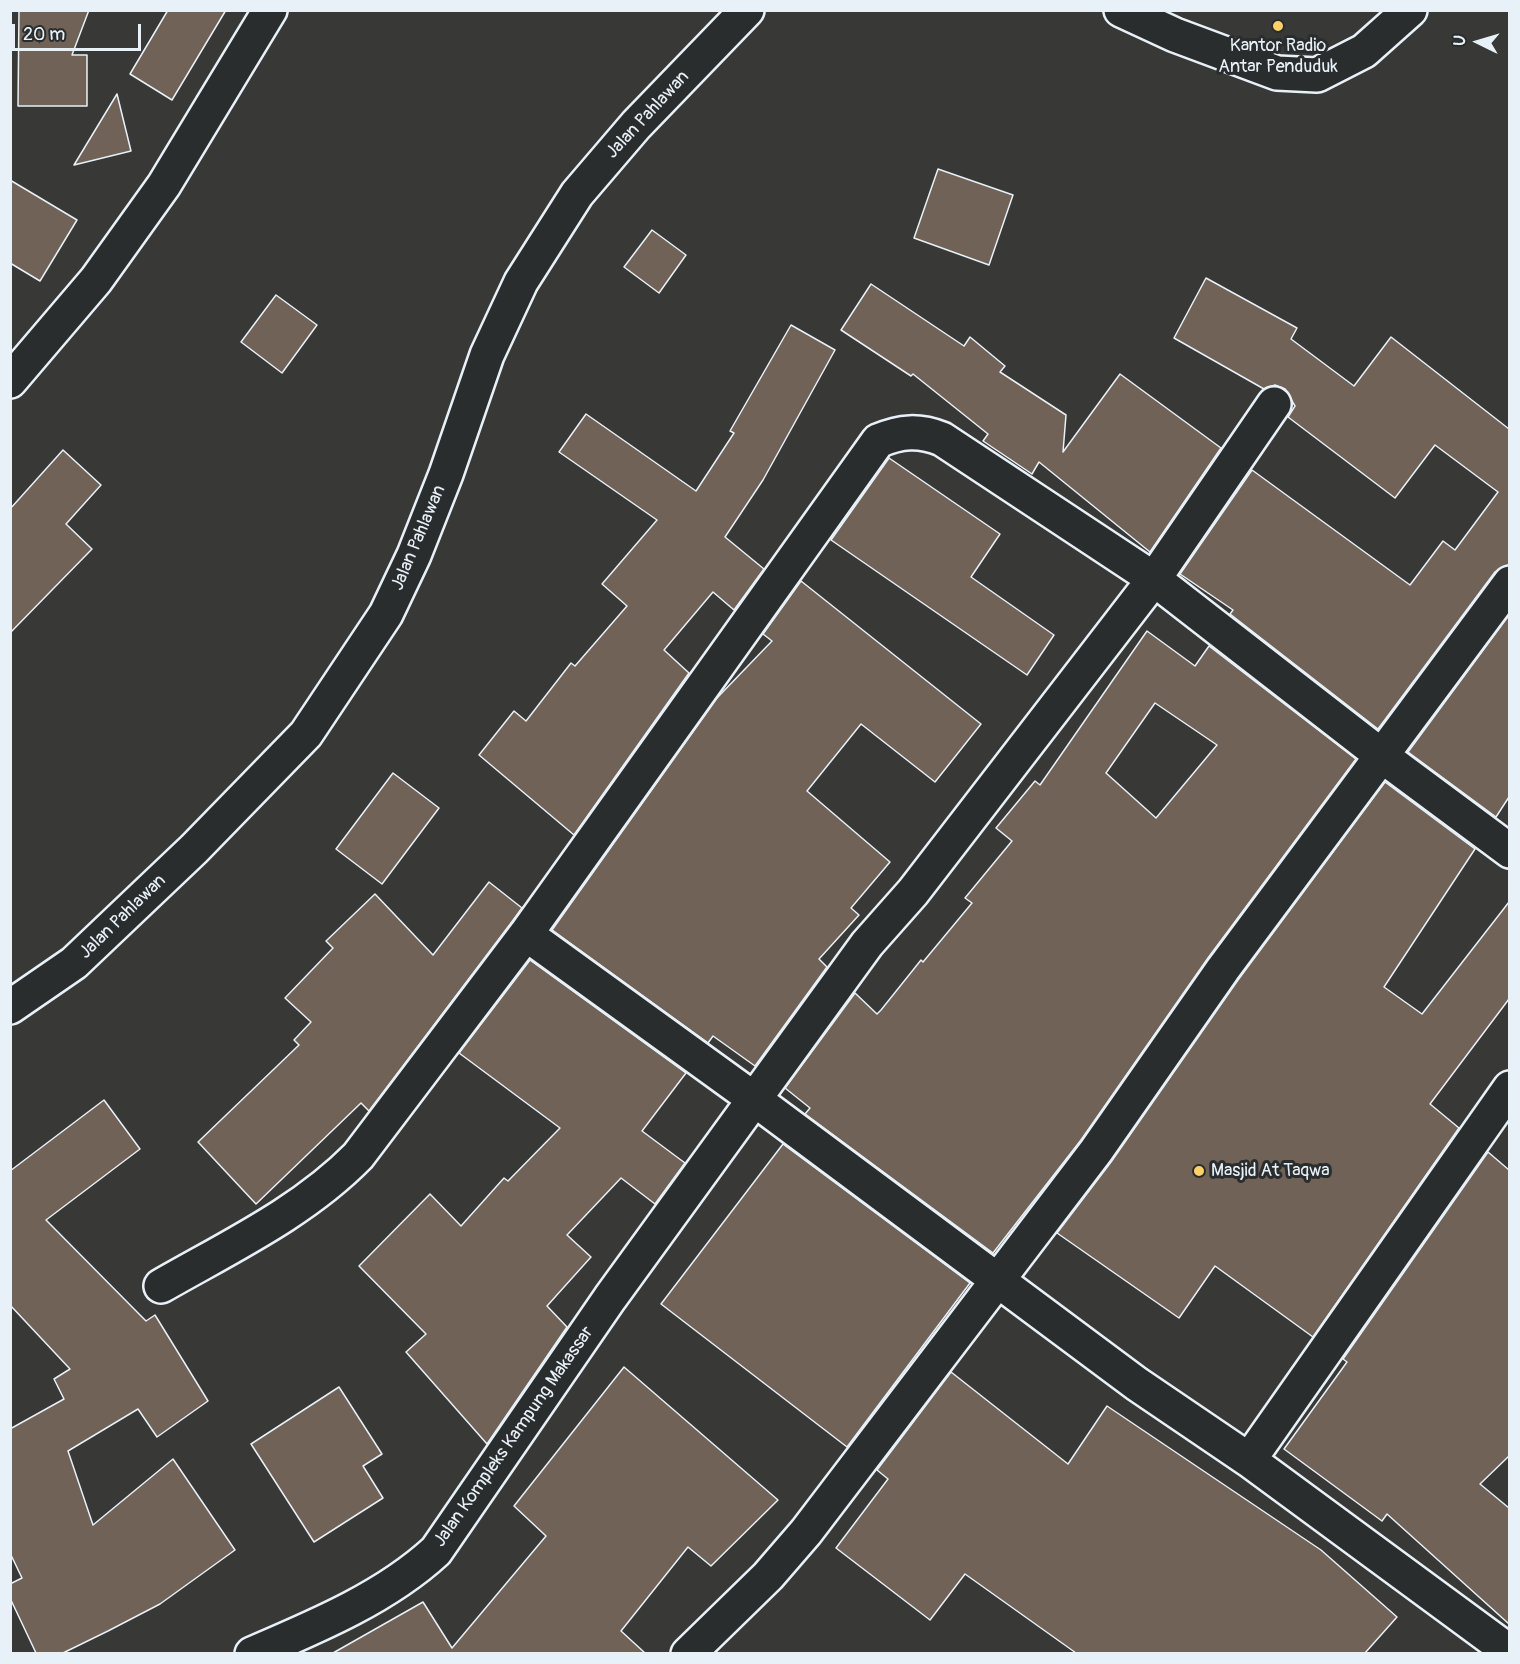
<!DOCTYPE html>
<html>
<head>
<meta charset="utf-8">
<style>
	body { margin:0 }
	#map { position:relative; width:1520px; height:1664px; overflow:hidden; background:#383836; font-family:Pangolin,sans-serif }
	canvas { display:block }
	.frame { position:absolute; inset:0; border:12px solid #e8f1f8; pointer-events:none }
	.north { position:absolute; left:1448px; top:12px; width:60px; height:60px; -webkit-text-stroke:4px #2a2d2e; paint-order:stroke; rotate:275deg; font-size:16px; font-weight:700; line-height:24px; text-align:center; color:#e8f1f8 }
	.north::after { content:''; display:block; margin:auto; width:21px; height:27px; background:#e8f1f8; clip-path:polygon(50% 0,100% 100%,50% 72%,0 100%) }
	.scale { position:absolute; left:12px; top:24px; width:129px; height:27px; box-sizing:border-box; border:3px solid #e8f1f8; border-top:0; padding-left:8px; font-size:18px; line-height:21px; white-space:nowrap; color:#e8f1f8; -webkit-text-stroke:4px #2a2d2e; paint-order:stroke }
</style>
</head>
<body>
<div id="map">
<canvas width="1520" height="1664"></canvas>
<div class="frame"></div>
<div class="north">U</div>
<div class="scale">20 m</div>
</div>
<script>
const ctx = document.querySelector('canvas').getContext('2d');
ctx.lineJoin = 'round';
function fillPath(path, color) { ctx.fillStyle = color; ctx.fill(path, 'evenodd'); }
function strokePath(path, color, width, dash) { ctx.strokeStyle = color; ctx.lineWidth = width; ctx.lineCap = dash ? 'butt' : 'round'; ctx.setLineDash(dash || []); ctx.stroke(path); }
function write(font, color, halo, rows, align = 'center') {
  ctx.font = font + ' Pangolin,sans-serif'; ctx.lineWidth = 6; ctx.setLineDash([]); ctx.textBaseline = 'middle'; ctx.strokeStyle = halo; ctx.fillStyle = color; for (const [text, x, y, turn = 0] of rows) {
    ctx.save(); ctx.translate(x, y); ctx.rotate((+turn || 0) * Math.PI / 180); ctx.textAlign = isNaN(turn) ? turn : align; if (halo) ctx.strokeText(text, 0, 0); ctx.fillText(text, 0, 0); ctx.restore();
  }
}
const building = new Path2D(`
	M 19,10 L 89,10 L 72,55 L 87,55 L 87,106 L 18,106 Z
	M 168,10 L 226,10 L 172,100 L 130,74 Z
	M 117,94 L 131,151 L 74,165 Z
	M 938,169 L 1013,195 L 989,265 L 914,238 Z
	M 10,180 L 77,220 L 40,281 L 10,263 Z
	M 652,230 L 686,255 L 659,293 L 624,267 Z
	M 1206,278 L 1297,328 L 1291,339 L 1354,386 L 1391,337 L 1509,429 L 1509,565 L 1495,572 L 1378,729 L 1230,614 L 1233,610 L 1180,574 L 1252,470 L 1410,585 L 1443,541 L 1455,550 L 1498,492 L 1435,445 L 1395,498 L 1288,417 L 1295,406 L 1285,389 L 1275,385 L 1264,389 L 1174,338 Z
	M 871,284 L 964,346 L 970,337 L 1005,366 L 1000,372 L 1066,415 L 1063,452 L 1120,374 L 1221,448 L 1150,552 L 1039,462 L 1032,474 L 983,441 L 988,434 L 913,374 L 911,376 L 841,330 Z
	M 276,295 L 317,325 L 282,373 L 241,342 Z
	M 791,325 L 835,350 L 763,480 L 725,537 L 764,569 L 734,610 L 713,592 L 664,650 L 689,673 L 574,835 L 479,755 L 514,711 L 526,721 L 571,663 L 575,666 L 627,606 L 602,584 L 657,520 L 559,452 L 586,414 L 696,491 L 734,433 L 730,431 Z
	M 63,450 L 101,485 L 66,524 L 92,549 L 10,633 L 10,509 Z
	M 889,458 L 1000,534 L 971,577 L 1054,635 L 1027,675 L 831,540 Z
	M 801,581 L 981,724 L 935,782 L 861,724 L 807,791 L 890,862 L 851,908 L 859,915 L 819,959 L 827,967 L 755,1066 L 713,1036 L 708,1043 L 552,930 L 717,698 L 772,641 L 763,634 Z
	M 1509,615 L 1509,797 L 1496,817 L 1408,752 Z
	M 1147,631 L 1195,666 L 1209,646 L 1356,759 L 1208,958 L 1081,1140 L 993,1253 L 805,1114 L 810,1108 L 785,1088 L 855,993 L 877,1014 L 881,1010 L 921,960 L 923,962 L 972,903 L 965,898 L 1012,841 L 996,828 L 1035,781 L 1040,785 ZM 1155,703 L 1217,745 L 1156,818 L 1106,773 Z
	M 393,773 L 439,808 L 382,884 L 336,849 Z
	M 1385,782 L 1475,849 L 1384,987 L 1422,1014 L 1509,902 L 1509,999 L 1430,1104 L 1459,1128 L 1313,1337 L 1215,1266 L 1179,1318 L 1057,1233 L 1111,1162 L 1238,980 Z
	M 489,882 L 522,908 L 511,923 L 369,1111 L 361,1103 L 256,1204 L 198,1142 L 299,1045 L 294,1040 L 311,1022 L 285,998 L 333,948 L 326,941 L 375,894 L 433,955 Z
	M 530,960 L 686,1073 L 642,1131 L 685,1163 L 655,1204 L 621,1178 L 567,1235 L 591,1257 L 547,1306 L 567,1327 L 487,1444 L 406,1352 L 426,1334 L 359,1266 L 430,1194 L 461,1226 L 504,1178 L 508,1181 L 560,1128 L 459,1053 Z
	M 104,1100 L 140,1149 L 46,1220 L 146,1321 L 155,1315 L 208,1401 L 157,1437 L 138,1409 L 68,1451 L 93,1525 L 173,1459 L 235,1550 L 160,1604 L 108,1631 L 63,1653 L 36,1653 L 10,1598 L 10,1584 L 22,1578 L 10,1553 L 10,1429 L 64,1399 L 54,1379 L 70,1369 L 10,1305 L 10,1171 Z
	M 783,1144 L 970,1283 L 847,1447 L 661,1304 Z
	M 1488,1152 L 1509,1170 L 1509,1456 L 1480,1484 L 1509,1508 L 1509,1624 L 1387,1514 L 1382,1521 L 1284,1449 L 1347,1362 L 1343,1359 Z
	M 624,1367 L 778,1500 L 711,1566 L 688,1547 L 621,1631 L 645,1653 L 333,1653 L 423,1602 L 452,1648 L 546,1536 L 514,1506 Z
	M 951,1372 L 1068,1464 L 1107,1406 L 1321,1550 L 1397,1617 L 1365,1653 L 1076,1653 L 965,1574 L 930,1620 L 836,1548 L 888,1479 L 877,1470 Z
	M 339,1387 L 382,1454 L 363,1466 L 383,1498 L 314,1542 L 251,1444 Z`);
fillPath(building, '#706257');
strokePath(building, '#e8f1f8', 1.5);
const street = new Path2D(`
	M 1121,10 L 1175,35 L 1277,73 L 1317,75 L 1364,51 L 1410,10
	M 10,381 L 96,280 L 164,185 L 270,10
	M 526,934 L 754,1099 L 1137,1384 L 1249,1460 L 1510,1652
	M 161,1286 C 229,1247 303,1212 358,1156 L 526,934 L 878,441 C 901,431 919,430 942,439 L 1154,579 L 1382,756 L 1510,851
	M 1249,1460 L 1510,1088
	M 252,1654 C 315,1627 385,1598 436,1551 L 610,1298 L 867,944 L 913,892 L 1154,579 L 1274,404
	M 688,1654 L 768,1576 L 806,1532 L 1096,1151 L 1223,969 L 1510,583`);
const primary = new Path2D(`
	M 10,1007 L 74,963 L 194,849 L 306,734 L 386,614 L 414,555 L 446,474 L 487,355 L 521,282 L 577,194 L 636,125 L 747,10`);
strokePath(street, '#e8f1f8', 38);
strokePath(primary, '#e8f1f8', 38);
strokePath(street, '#2a2d2e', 33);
strokePath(primary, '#2a2d2e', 33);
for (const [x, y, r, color] of [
	[1278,26,6,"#ffd166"],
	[1199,1171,6,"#ffd166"]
]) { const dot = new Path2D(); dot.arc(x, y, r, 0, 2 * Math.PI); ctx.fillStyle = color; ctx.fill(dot); strokePath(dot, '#2a2d2e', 2); }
write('18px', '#e8f1f8', '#2a2d2e', [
	["Kantor Radio",1278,46],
	["Antar Penduduk",1278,67],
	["Masjid At Taqwa",1211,1171,"left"]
]);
write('18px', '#e8f1f8', '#2a2d2e', [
	["Jalan Pahlawan",648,115,-47],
	["Jalan Pahlawan",419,538,-67],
	["Jalan Pahlawan",123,917,-44],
	["Jalan Kompleks Kampung Makassar",514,1437,-55]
]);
</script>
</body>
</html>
